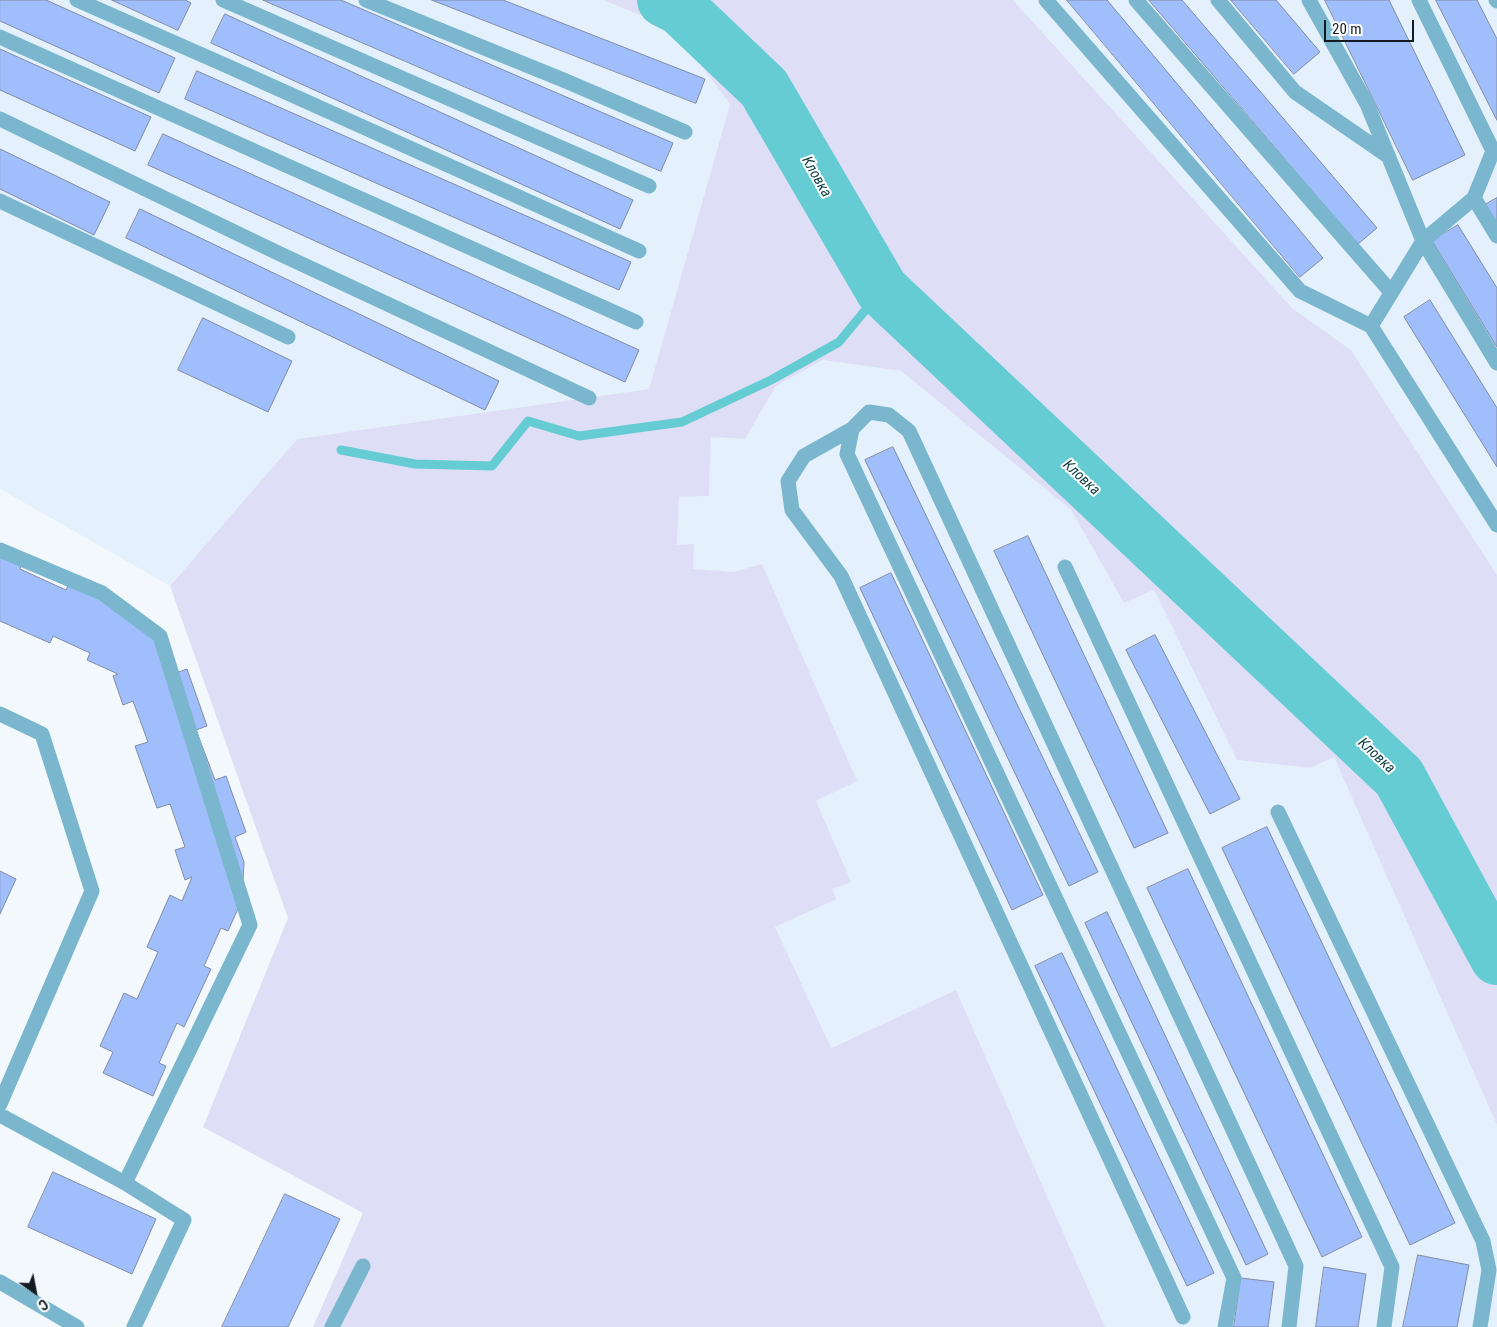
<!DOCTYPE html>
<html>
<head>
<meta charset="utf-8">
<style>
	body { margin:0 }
	#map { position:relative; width:1497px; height:1327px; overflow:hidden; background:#f3f8fc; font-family:"Roboto Condensed",sans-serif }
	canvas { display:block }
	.north { position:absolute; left:10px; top:1267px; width:50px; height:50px; -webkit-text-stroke:4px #fff; paint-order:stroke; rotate:147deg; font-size:14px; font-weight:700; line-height:20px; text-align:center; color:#121a22 }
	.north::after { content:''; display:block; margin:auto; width:18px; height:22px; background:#121a22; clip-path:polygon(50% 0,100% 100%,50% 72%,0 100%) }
	.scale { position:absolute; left:1324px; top:20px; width:90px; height:22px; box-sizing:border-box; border:2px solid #121a22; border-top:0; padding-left:6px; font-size:15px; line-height:18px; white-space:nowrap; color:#121a22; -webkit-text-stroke:4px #fff; paint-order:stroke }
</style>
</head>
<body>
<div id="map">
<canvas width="1497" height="1327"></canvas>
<div class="north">С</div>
<div class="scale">20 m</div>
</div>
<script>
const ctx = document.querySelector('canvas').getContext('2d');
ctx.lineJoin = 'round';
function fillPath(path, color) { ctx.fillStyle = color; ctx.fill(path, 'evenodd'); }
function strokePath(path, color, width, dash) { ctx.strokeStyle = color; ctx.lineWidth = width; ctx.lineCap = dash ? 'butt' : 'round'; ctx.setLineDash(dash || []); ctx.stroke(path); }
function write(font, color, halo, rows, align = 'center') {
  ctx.font = font + ' "Roboto Condensed",sans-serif'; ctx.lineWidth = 4; ctx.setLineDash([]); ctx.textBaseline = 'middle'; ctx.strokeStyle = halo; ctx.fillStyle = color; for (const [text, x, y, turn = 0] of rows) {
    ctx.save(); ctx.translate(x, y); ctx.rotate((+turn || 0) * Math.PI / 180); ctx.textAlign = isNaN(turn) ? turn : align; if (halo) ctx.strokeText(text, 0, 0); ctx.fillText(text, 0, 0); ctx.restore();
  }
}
fillPath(new Path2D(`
	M 0,0 L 603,0 L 674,29 L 730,104 L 649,389 L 297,439 L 170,586 L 0,489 Z
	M 1013,0 L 1497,0 L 1497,575 L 1351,350 L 1292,308 Z
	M 823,360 L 901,371 L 1071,510 L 1124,603 L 1154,590 L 1237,760 L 1310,768 L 1334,756 L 1497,1125 L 1497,1327 L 1105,1327 L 956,990 L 830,1048 L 775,927 L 837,899 L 832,889 L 816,801 L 856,781 L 762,565 L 733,572 L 693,569 L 677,546 L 679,497 L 709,496 L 711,437 L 745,439 L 776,386 Z`), '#e4f0fb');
fillPath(new Path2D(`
	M 603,0 L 1013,0 L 1292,308 L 1351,350 L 1497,575 L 1497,1125 L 1334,757 L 1310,768 L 1237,760 L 1154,590 L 1124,603 L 1071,510 L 901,371 L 823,360 L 776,386 L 745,439 L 711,437 L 709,496 L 679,497 L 677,545 L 694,544 L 693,569 L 733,572 L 762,564 L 857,781 L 816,801 L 851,882 L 832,889 L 837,899 L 775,927 L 831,1048 L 956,990 L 1105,1327 L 313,1327 L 363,1213 L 203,1127 L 288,918 L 170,586 L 297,439 L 649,389 L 730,104 L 674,29 Z`), '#dedef7');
strokePath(new Path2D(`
	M 341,450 L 415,464 L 492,466 L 528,421 L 579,436 L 682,422 L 771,380 L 839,342 L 882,290`), '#65ccd4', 9);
strokePath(new Path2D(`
	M 664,0 L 680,8 L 764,88 L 882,290 L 1399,777 L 1497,958`), '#65ccd4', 54);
const building = new Path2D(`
	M 0,0 L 46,0 L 175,58 L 159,93 L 0,21 Z
	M 112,0 L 185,0 L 191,3 L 178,30 Z
	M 263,0 L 341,0 L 673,143 L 661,171 Z
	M 432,0 L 503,0 L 705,79 L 696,103 Z
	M 1067,0 L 1107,0 L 1323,258 L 1300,277 Z
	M 1149,0 L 1182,0 L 1377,228 L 1358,244 Z
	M 1231,0 L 1276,0 L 1320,52 L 1294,74 Z
	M 1325,0 L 1389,0 L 1465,155 L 1413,180 Z
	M 1436,0 L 1477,0 L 1497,39 L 1497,120 Z
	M 225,14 L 633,200 L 620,229 L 211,43 Z
	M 0,49 L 151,117 L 135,151 L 0,90 Z
	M 197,71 L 631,262 L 619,290 L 185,99 Z
	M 163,134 L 639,350 L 625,382 L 148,165 Z
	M 0,149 L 110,202 L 94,235 L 0,189 Z
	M 1497,198 L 1497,228 L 1483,206 Z
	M 140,209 L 499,381 L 485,410 L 126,238 Z
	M 1458,225 L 1497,288 L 1497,347 L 1432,241 Z
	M 1430,300 L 1497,408 L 1497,467 L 1404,317 Z
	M 203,318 L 292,361 L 268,412 L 178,370 Z
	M 893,447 L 1098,872 L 1069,886 L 865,460 Z
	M 1028,536 L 1168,833 L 1134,848 L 994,551 Z
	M 0,545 L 25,557 L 20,569 L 66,590 L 71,579 L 141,624 L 169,654 L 176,673 L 187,669 L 207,726 L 196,730 L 215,780 L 226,776 L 246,832 L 235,837 L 244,862 L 242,900 L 228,931 L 221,928 L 204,966 L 211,969 L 184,1027 L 177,1023 L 159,1063 L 166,1066 L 153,1096 L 103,1073 L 113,1052 L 100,1046 L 124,993 L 137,999 L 158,952 L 147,947 L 170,895 L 182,901 L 192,877 L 185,880 L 175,850 L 185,847 L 170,804 L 157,808 L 135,746 L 148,742 L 133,701 L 123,705 L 113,676 L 118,674 L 87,660 L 90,653 L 53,636 L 50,643 L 0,621 Z
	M 891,573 L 1043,895 L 1012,910 L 860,588 Z
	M 1155,635 L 1240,799 L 1210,814 L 1126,650 Z
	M 1267,827 L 1455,1223 L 1410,1245 L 1222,848 Z
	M 1188,869 L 1362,1237 L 1322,1257 L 1147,888 Z
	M 0,871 L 16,879 L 0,914 Z
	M 1107,912 L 1268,1254 L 1246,1265 L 1085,923 Z
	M 1062,953 L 1214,1273 L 1187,1286 L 1035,966 Z
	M 53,1172 L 156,1219 L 132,1274 L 28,1227 Z
	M 285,1194 L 340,1219 L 288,1327 L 222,1327 Z
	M 1418,1255 L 1469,1265 L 1457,1327 L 1403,1327 Z
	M 1324,1267 L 1366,1274 L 1358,1327 L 1316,1327 Z
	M 1241,1278 L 1274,1282 L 1268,1327 L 1234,1327 Z`);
fillPath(building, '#a0bdfc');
strokePath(building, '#818da5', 1);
strokePath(new Path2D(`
	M 77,0 L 225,65 L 639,251
	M 223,0 L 649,186
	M 366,0 L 561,79 L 685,132
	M 1046,0 L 1300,291 L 1371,326
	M 1136,0 L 1391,292
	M 1218,0 L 1295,92 L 1388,156
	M 1309,0 L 1367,104 L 1423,241 L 1371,326 L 1497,525
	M 1419,0 L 1493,151 L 1497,153
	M 1496,0 L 1497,1
	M 0,37 L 636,322
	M 0,119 L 278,253 L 589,398
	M 1493,151 L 1474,198 L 1497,236
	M 1474,198 L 1423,241 L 1497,363
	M 0,201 L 288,337
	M 852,429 L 804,456 L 788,481 L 792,510 L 841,576 L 1183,1317
	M 0,550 L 102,593 L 160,636 L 250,925 L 125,1183
	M 1065,567 L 1392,1267 L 1384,1327
	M 0,714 L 42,734 L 92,891 L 0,1104
	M 1278,812 L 1483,1241 L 1489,1270 L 1480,1327
	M 0,1115 L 125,1183 L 184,1220 L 134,1327
	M 0,1282 L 77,1327
	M 332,1327 L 363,1266
	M 1225,1327 L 1234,1278 L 847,454 L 852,429 L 869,412 L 889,415 L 909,431 L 1296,1266 L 1289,1327`), '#7ab6cd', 15);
write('italic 15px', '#0f3f43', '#fff', [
	["Кловка",816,177,60],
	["Кловка",1081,478,43],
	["Кловка",1376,756,43]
]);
</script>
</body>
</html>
